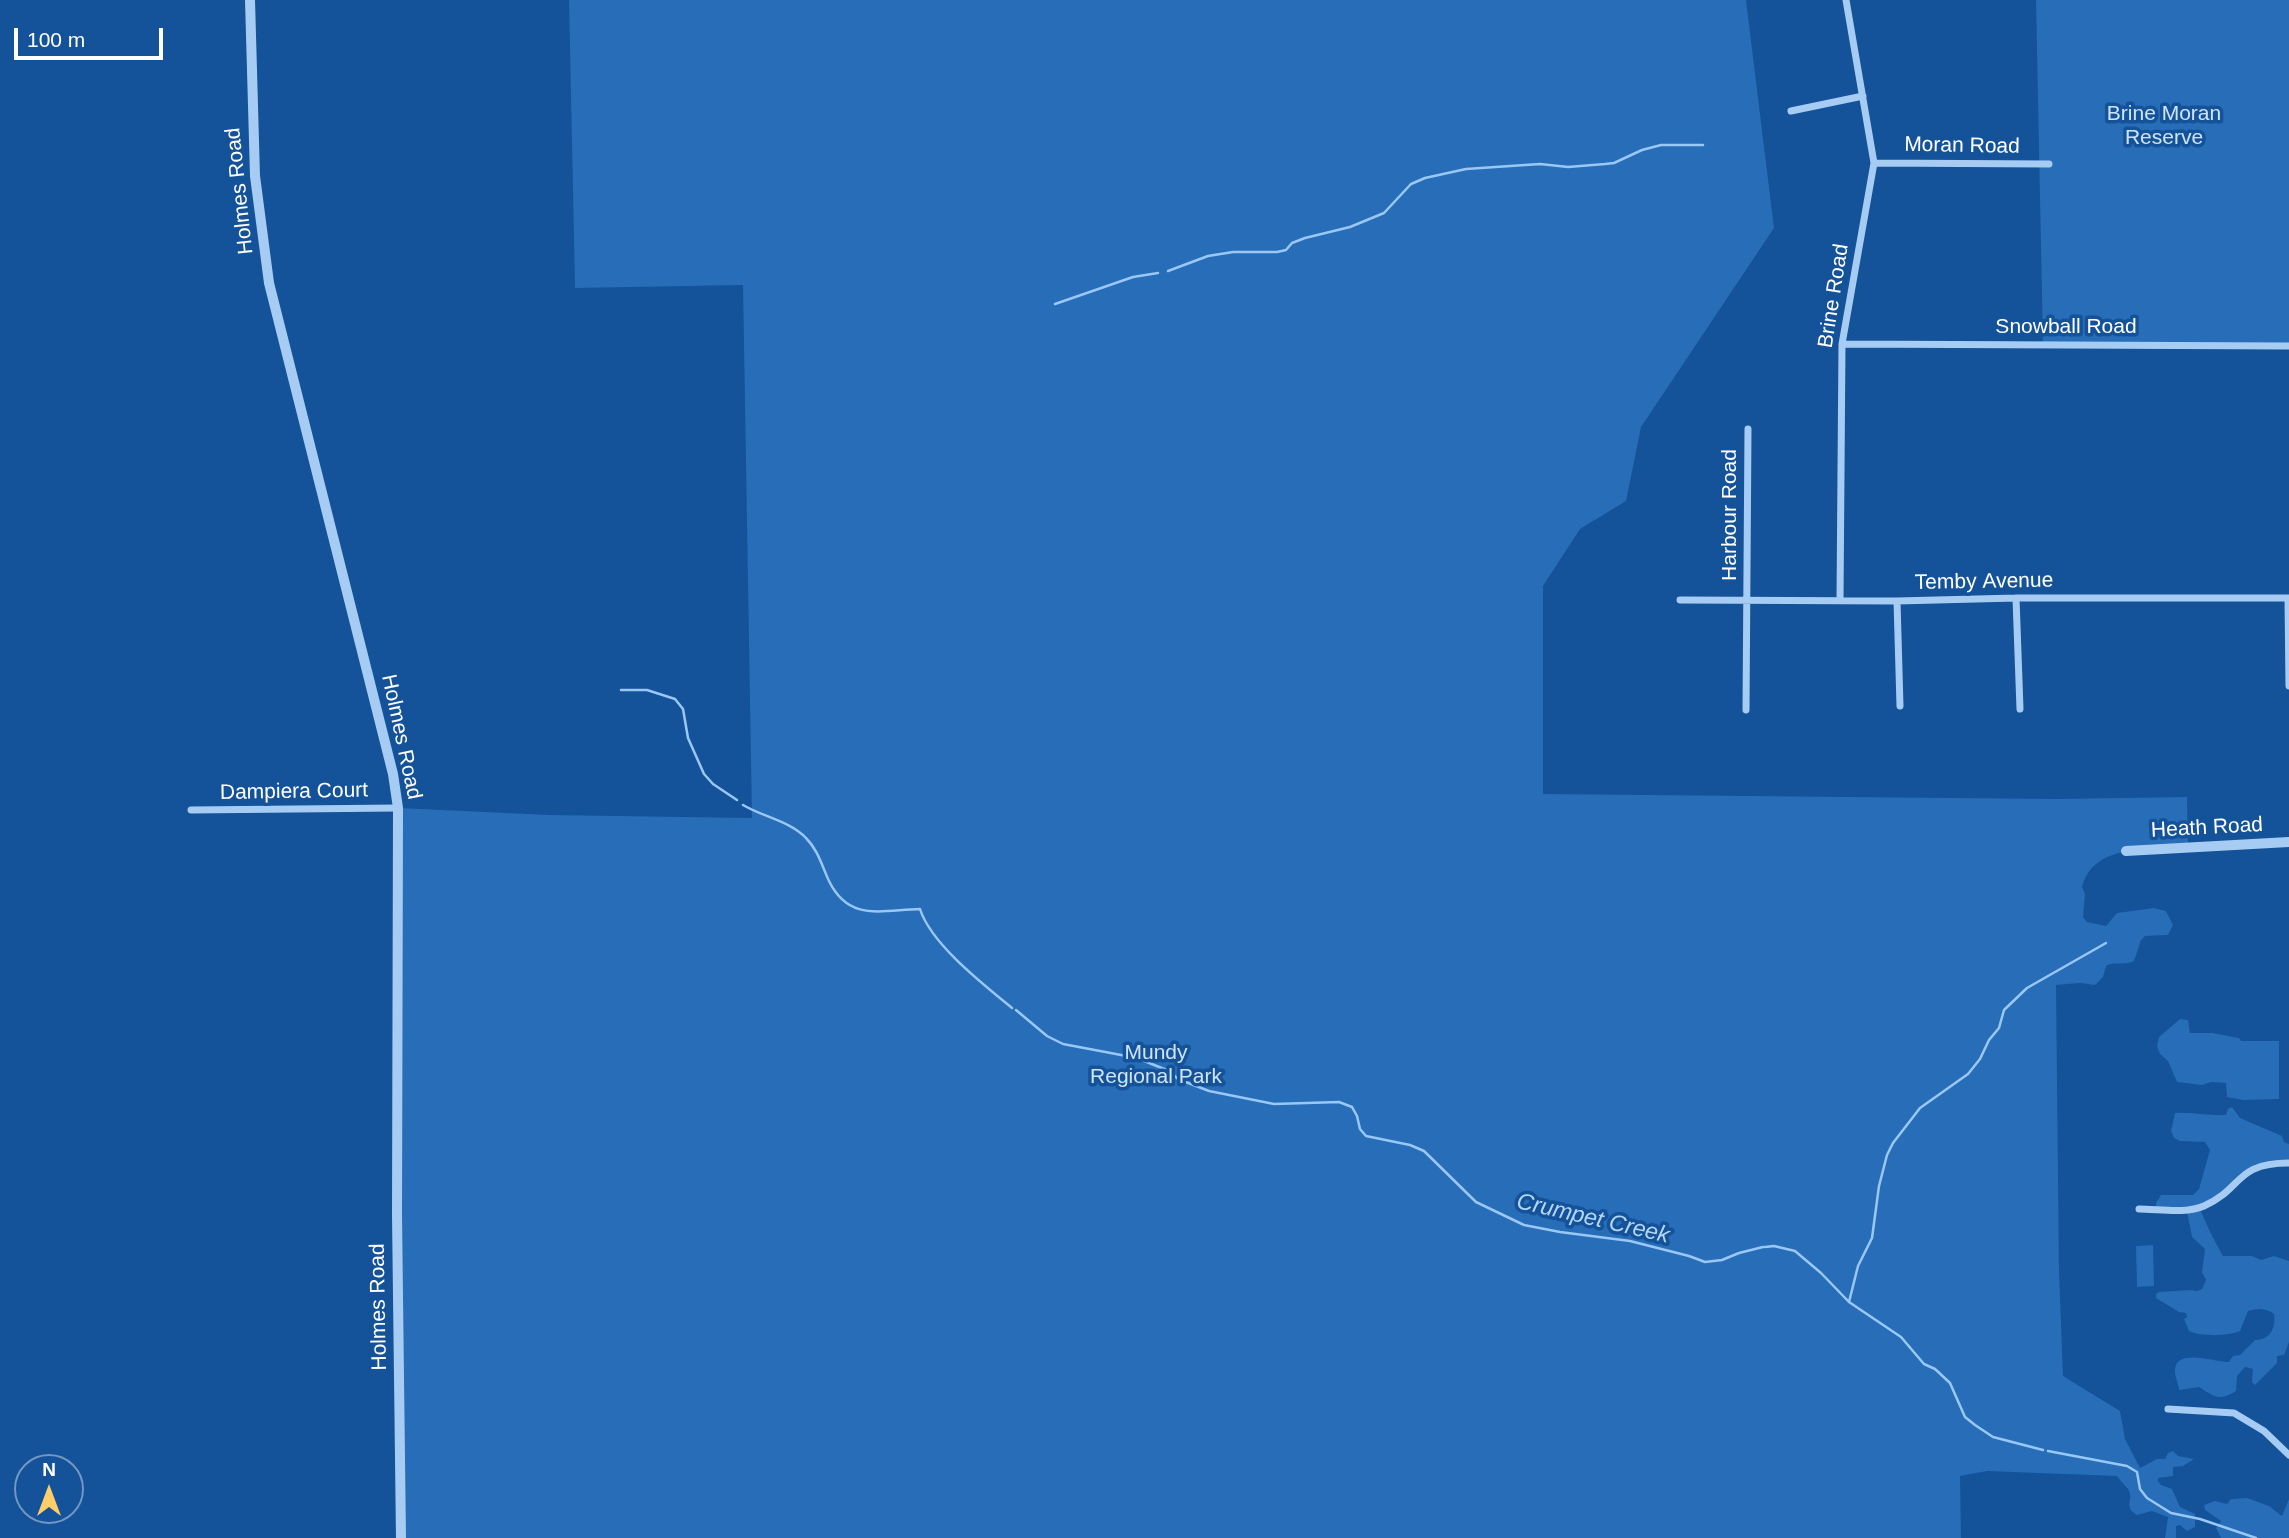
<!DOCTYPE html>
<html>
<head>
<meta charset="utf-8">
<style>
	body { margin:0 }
	#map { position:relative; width:2289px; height:1538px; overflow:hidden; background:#145299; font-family:Helvetica,sans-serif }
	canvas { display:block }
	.north { position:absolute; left:14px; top:1454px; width:70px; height:70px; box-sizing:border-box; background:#145299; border:2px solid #7297c2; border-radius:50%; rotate:0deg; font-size:19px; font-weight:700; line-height:28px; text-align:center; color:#fff }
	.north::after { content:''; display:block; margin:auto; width:24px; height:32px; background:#ffce69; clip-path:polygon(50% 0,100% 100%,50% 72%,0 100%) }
	.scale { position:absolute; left:14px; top:28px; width:149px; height:32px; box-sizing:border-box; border:4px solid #fff; border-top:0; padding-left:9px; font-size:21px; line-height:24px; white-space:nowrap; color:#fff; -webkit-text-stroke:5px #145299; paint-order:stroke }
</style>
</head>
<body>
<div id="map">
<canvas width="2289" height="1538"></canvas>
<div class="north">N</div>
<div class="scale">100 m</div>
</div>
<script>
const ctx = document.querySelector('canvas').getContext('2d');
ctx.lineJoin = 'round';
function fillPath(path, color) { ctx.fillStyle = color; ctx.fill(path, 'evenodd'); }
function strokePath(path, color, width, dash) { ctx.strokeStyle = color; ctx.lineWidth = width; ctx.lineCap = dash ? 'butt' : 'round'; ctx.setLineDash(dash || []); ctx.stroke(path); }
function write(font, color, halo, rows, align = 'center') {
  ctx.font = font + ' Helvetica,sans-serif'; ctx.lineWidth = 7; ctx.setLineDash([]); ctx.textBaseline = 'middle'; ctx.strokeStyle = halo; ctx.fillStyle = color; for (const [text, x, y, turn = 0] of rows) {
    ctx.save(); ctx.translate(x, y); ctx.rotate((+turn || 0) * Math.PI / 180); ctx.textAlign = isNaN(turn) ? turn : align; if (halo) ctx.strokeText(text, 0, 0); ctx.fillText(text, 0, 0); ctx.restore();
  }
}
fillPath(new Path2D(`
	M 569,0 L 1746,0 L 1774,228 L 1641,427 L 1626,501 L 1580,529 L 1543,586 L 1543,794 L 2056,799 L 2187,797 L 2188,848 C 2152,850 2094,842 2082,887 L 2085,894 L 2083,917 L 2087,922 L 2106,926 L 2117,913 L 2154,908 L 2166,911 L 2173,925 L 2168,935 L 2145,936 L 2141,940 L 2134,961 C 2124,966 2113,961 2106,966 L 2103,977 L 2095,985 L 2080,983 L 2056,985 L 2059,1271 L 2063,1376 L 2120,1411 L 2125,1439 L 2140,1468 L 2157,1459 L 2165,1459 L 2168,1453 L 2173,1451 L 2178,1456 L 2194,1459 L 2183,1466 L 2173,1467 L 2173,1476 L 2158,1478 L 2158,1481 L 2161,1485 L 2172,1489 L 2180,1507 L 2195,1514 L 2195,1527 L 2187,1531 L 2180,1525 L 2176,1526 L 2176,1538 L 2165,1538 L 2168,1517 L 2152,1511 L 2137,1515 C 2122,1506 2135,1500 2128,1489 C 2125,1485 2120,1481 2117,1476 L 1987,1471 L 1960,1476 L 1961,1538 L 401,1538 L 398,808 L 550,815 L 752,818 L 743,285 L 575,288 Z
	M 2036,0 L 2289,0 L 2289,346 L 2043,345 Z
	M 2180,1019 L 2188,1020 L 2190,1033 L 2212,1033 L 2239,1038 L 2241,1041 L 2279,1041 L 2279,1099 L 2243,1100 L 2227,1097 L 2226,1083 L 2211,1082 L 2202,1085 L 2177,1082 L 2168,1061 L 2160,1054 L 2157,1046 L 2159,1037 Z
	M 2232,1107 L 2240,1118 L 2282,1136 L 2284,1142 L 2289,1144 L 2289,1161 L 2256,1165 L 2236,1177 L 2222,1192 L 2201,1206 L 2156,1208 L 2156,1203 L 2161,1195 L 2193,1195 L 2199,1189 L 2210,1150 L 2205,1142 L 2180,1141 L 2174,1138 L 2171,1131 L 2175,1113 C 2193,1112 2208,1116 2226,1115 L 2228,1109 Z
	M 2200,1209 C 2207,1226 2214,1240 2223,1256 L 2252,1256 L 2261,1260 L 2274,1256 L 2289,1261 L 2289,1342 L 2284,1355 L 2277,1356 L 2277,1363 L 2255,1385 L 2252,1382 L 2253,1369 L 2245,1367 L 2237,1376 L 2236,1391 C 2219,1402 2213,1396 2199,1387 L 2179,1390 C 2179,1383 2174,1377 2175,1369 C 2177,1348 2215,1362 2229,1362 L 2233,1356 L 2240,1355 L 2255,1340 C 2270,1340 2276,1328 2274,1314 C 2266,1308 2258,1308 2248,1311 L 2240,1331 C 2229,1336 2201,1337 2189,1331 L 2184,1319 L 2187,1317 L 2186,1313 L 2179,1312 L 2156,1298 L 2156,1294 L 2159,1292 L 2190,1290 L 2197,1291 L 2202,1289 L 2206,1280 L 2202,1272 L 2205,1249 L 2192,1237 L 2187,1211 Z
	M 2153,1245 L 2154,1286 L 2137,1287 L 2136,1246 Z
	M 2247,1498 L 2269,1506 L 2282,1516 L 2289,1499 L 2289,1538 L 2221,1538 L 2216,1528 L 2221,1521 L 2205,1510 L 2204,1505 L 2215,1501 L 2227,1504 L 2231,1499 Z`), '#276db7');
strokePath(new Path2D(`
	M 1168,271 L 1208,256 L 1233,252 L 1277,252 L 1286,250 L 1292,243 L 1305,238 L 1350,227 L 1384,213 L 1411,184 L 1425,178 L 1466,169 L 1540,164 L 1568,167 L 1605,164 L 1614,163 L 1642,150 L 1661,145 L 1703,145
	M 1055,304 L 1133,277 L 1158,273
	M 621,690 L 647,690 L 675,699 L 683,709 L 688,738 L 704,774 L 713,784 L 737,800
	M 743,805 C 763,817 790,821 806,838 C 818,850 822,866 829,881 C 849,922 881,910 920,909 C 931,944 984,985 1012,1008
	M 1016,1010 L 1047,1036 L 1063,1044 L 1137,1058 L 1169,1071 L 1178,1079 L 1209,1091 L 1274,1104 L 1339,1102 L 1352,1107 L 1357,1116 L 1360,1129 L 1366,1136 L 1410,1145 L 1424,1151 L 1476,1202 L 1524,1225 L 1560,1232 L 1630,1241 L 1689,1256 L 1705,1262 L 1722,1260 L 1739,1253 L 1763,1247
	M 1765,1247 L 1774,1246 L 1795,1251 L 1821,1273 L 1849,1302 L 1901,1337 L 1924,1364 L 1935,1369 L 1950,1383 L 1965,1417 L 1975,1425 L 1993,1437 L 2043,1450
	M 1849,1302 L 1858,1266 L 1872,1238 L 1879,1186 L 1887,1155 L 1893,1143 L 1920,1108 L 1968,1074 L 1980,1059 L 1989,1040 L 1999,1028 L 2004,1010 L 2027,988 L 2106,943
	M 2048,1451 L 2127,1466 L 2137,1472 L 2140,1489 L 2147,1498 L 2171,1513 L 2200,1519 L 2256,1538`), '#99c7f6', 2.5);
strokePath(new Path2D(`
	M 1791,111 L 1863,96
	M 1874,163 L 2049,164
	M 1842,344 L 2289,346
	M 2016,598 L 2020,709
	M 2288,598 L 2289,686
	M 1680,600 L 1897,601 L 2016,598 L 2289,598
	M 1840,600 L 1842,344 L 1874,163 L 1846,0
	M 1897,601 L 1900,706
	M 1746,710 L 1748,429
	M 191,810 L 398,808
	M 2139,1209 C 2159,1209 2186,1214 2204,1206 C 2243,1189 2234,1163 2289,1163
	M 2168,1409 L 2234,1413 L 2264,1431 L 2289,1455`), '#a7ccf3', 7);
strokePath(new Path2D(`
	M 250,0 L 255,176 L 269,283 L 393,774 L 398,808 L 397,1215 L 401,1538
	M 2126,851 L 2289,842`), '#a7ccf3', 10);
write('21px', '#cfe5fd', '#145299', [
	["Brine Moran",2164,114],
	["Reserve",2164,138],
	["Mundy",1156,1053],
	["Regional Park",1156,1077]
]);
write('21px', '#fff', '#145299', [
	["Moran Road",1962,146,1],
	["Holmes Road",240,191,-96],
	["Brine Road",1834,296,-81],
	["Snowball Road",2066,327],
	["Harbour Road",1730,515,-90],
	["Temby Avenue",1984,582,-1],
	["Holmes Road",401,737,78],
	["Dampiera Court",294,792,-1],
	["Heath Road",2207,828,-3],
	["Holmes Road",379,1307,-91]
]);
write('italic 23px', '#b3d6f9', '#145299', [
	["Crumpet Creek",1593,1219,13]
]);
</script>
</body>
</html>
